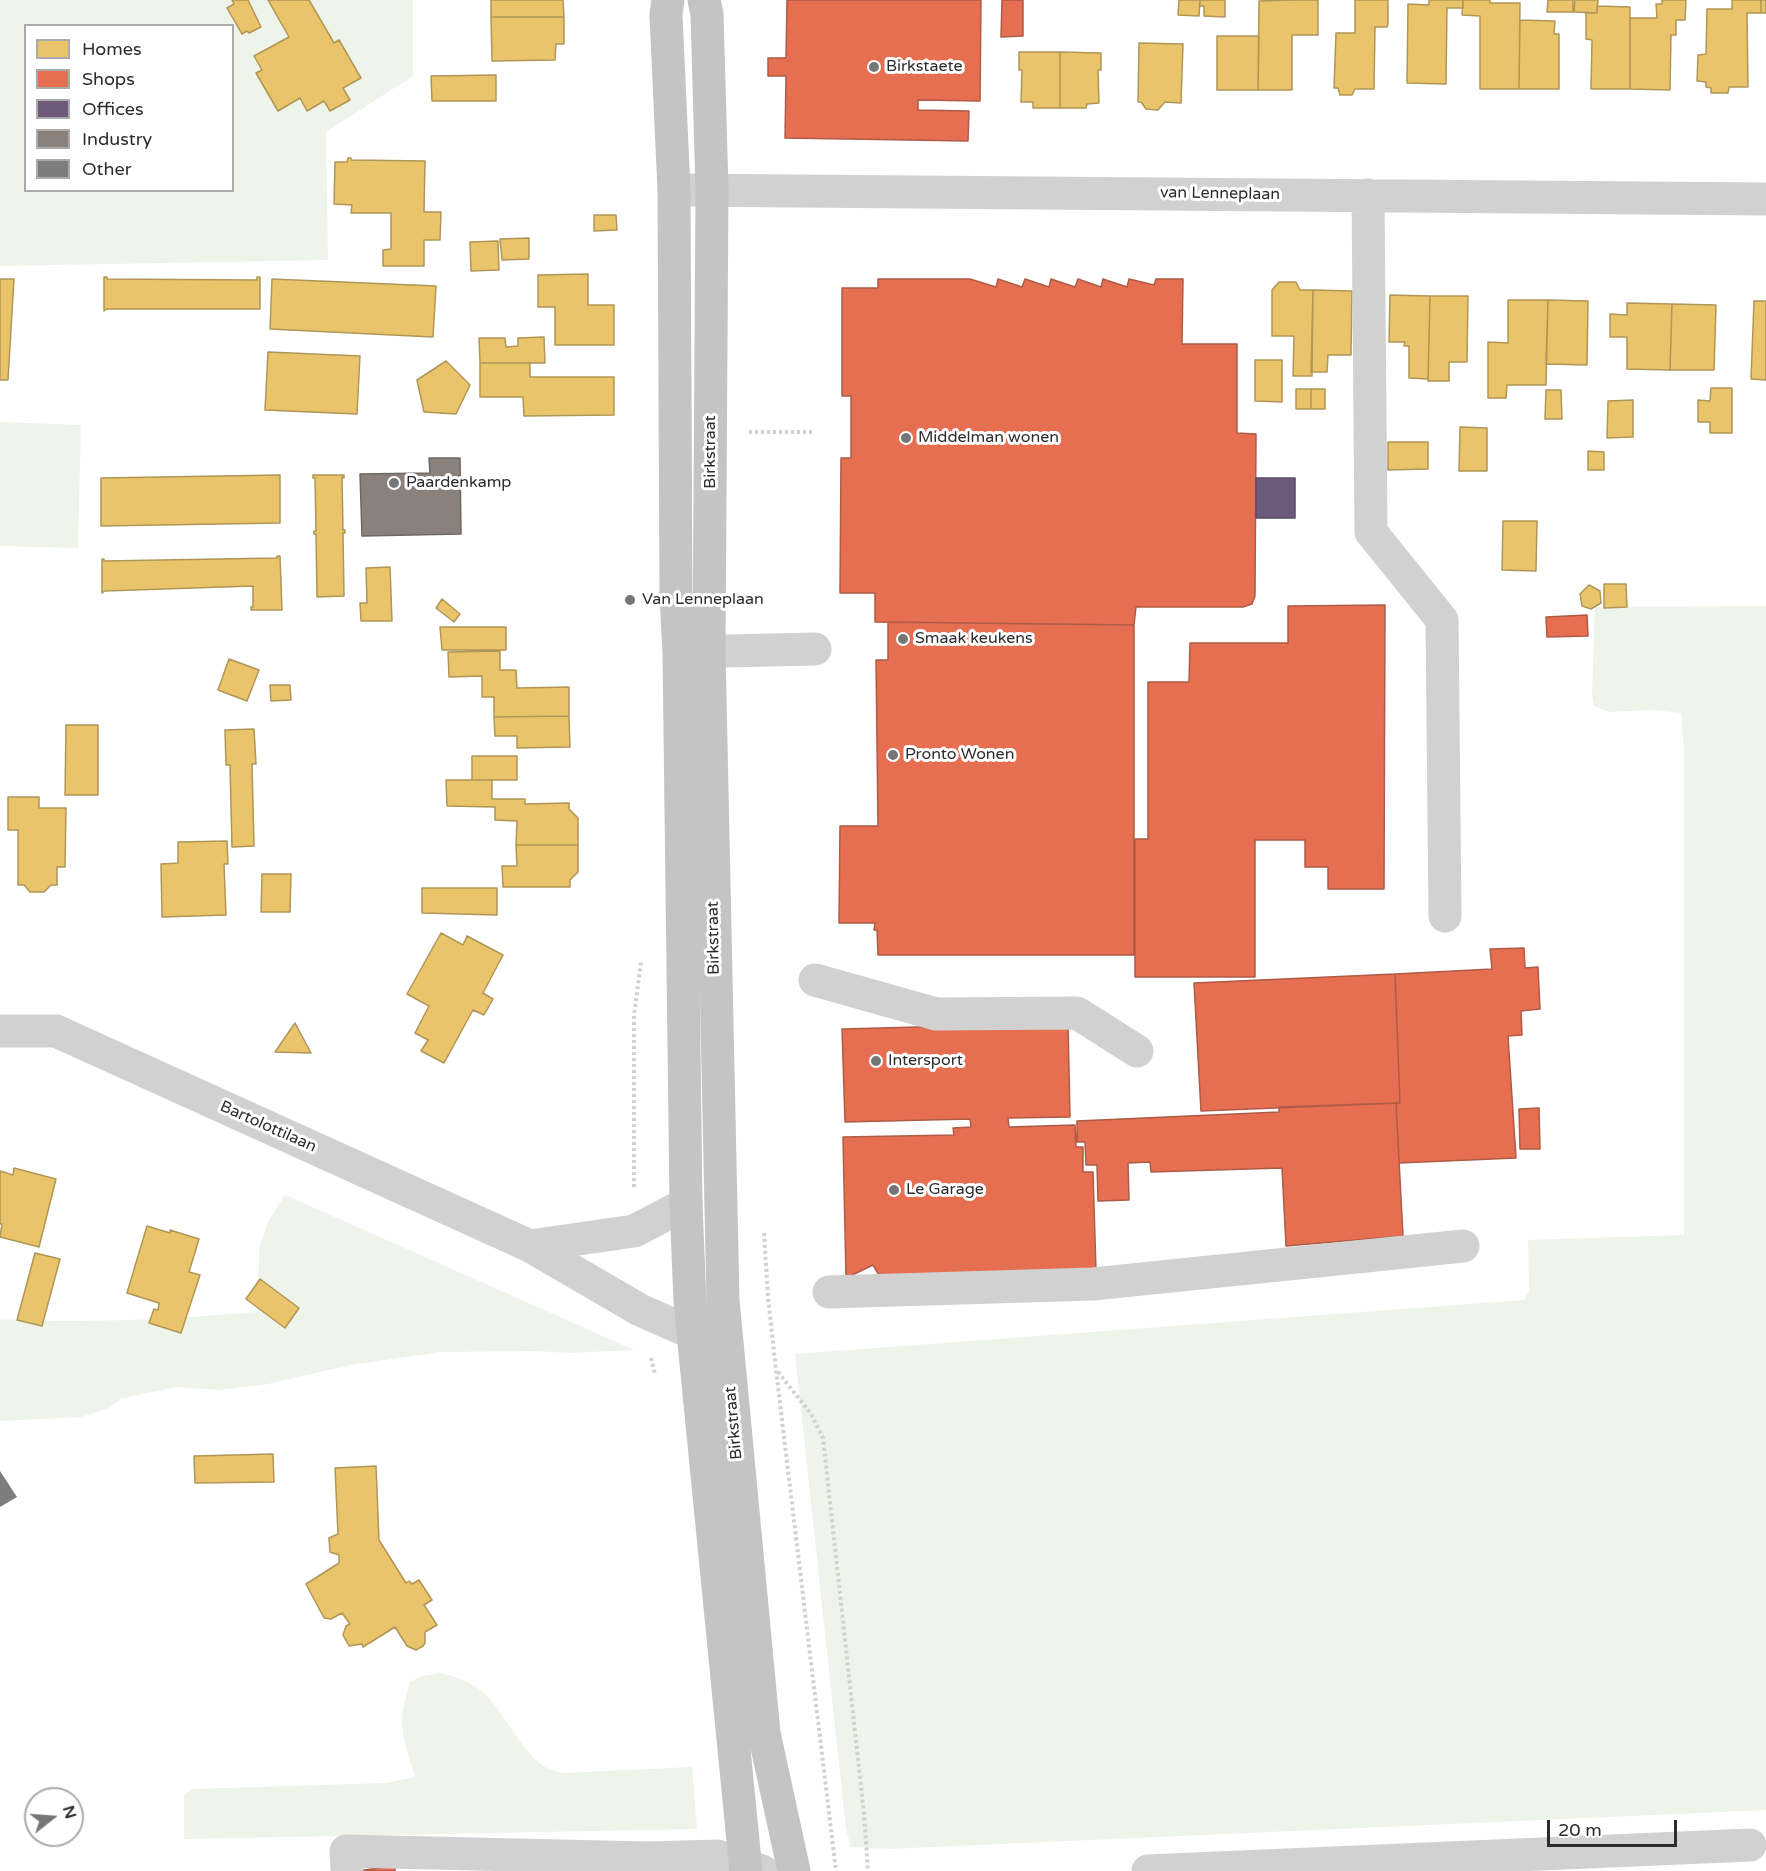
<!DOCTYPE html>
<html>
<head>
<meta charset="utf-8">
<style>
	body { margin:0 }
	#map { position:relative; width:1766px; height:1871px; overflow:hidden; background:#fff; font-family:"Varela Round",sans-serif }
	canvas { display:block }
	.legend { position:absolute; left:24px; top:24px; width:210px; height:168px; box-sizing:border-box; background:#fff; border:2px solid #ababab; margin:0; padding:8px 10px; list-style:none; font-size:18px; color:#2c2c2c }
	.legend li { display:flex; align-items:center; gap:12px; height:30px }
	.legend b { width:30px; border:2px solid #ababab }
	.north { position:absolute; left:24px; top:1787px; width:60px; height:60px; box-sizing:border-box; background:#fff; border:2px solid #ababab; border-radius:50%; rotate:73deg; font-size:16px; font-weight:700; line-height:24px; text-align:center; color:#2c2c2c }
	.north::after { content:''; display:block; margin:auto; width:21px; height:27px; background:#767676; clip-path:polygon(50% 0,100% 100%,50% 72%,0 100%) }
	.scale { position:absolute; left:1547px; top:1820px; width:130px; height:27px; box-sizing:border-box; border:3px solid #2c2c2c; border-top:0; padding-left:8px; font-size:18px; line-height:21px; white-space:nowrap; color:#2c2c2c; -webkit-text-stroke:4px #fff; paint-order:stroke }
</style>
</head>
<body>
<div id="map">
<canvas width="1766" height="1871"></canvas>
<ul class="legend">
<li><b style="height:16px;background:#e9c46a"></b>Homes</li>
<li><b style="height:16px;background:#e76f51"></b>Shops</li>
<li><b style="height:16px;background:#6d597a"></b>Offices</li>
<li><b style="height:16px;background:#8a817c"></b>Industry</li>
<li><b style="height:16px;background:#7d7d7d"></b>Other</li>
</ul>
<div class="north">N</div>
<div class="scale">20 m</div>
</div>
<script>
const ctx = document.querySelector('canvas').getContext('2d');
ctx.lineJoin = 'round';
function fillPath(path, color) { ctx.fillStyle = color; ctx.fill(path, 'evenodd'); }
function strokePath(path, color, width, dash) { ctx.strokeStyle = color; ctx.lineWidth = width; ctx.lineCap = dash ? 'butt' : 'round'; ctx.setLineDash(dash || []); ctx.stroke(path); }
function write(font, color, halo, rows, align = 'center') {
  ctx.font = font + ' "Varela Round",sans-serif'; ctx.lineWidth = 6; ctx.setLineDash([]); ctx.textBaseline = 'middle'; ctx.strokeStyle = halo; ctx.fillStyle = color; for (const [text, x, y, turn = 0] of rows) {
    ctx.save(); ctx.translate(x, y); ctx.rotate((+turn || 0) * Math.PI / 180); ctx.textAlign = isNaN(turn) ? turn : align; if (halo) ctx.strokeText(text, 0, 0); ctx.fillText(text, 0, 0); ctx.restore();
  }
}
fillPath(new Path2D(`
	M 0,0 L 413,0 L 413,76 L 326,132 L 328,260 L 0,266 ZM 26,26 L 232,26 L 232,190 L 26,190 Z
	M 0,422 L 81,425 L 78,548 L 0,546 Z
	M 1766,606 L 1766,1810 L 888,1849 L 851,1847 L 846,1829 L 795,1354 L 1524,1300 L 1529,1290 L 1528,1240 L 1684,1235 L 1684,751 L 1681,713 L 1652,710 L 1609,712 L 1594,706 L 1592,694 L 1595,607 Z
	M 285,1195 L 634,1350 L 568,1353 L 536,1351 L 441,1352 L 350,1365 L 268,1384 L 219,1390 L 177,1387 L 156,1391 L 123,1398 L 106,1409 L 81,1417 L 0,1421 L 0,1319 C 86,1324 172,1319 258,1312 L 259,1248 L 268,1222 Z
	M 440,1673 C 453,1676 467,1680 479,1689 C 503,1707 520,1752 545,1767 C 550,1770 557,1771 563,1773 L 692,1767 L 697,1829 L 184,1839 L 184,1795 L 193,1789 L 386,1783 L 415,1777 C 403,1735 396,1726 410,1682 L 422,1676 Z`), '#eff4ea');
const homes = new Path2D(`
	M 232,0 L 248,0 L 261,27 L 249,33 L 247,31 L 242,34 L 227,8 L 234,4 Z
	M 268,0 L 309,0 L 334,43 L 339,40 L 361,78 L 343,88 L 350,100 L 330,111 L 324,101 L 307,111 L 300,98 L 278,111 L 256,73 L 262,70 L 254,56 L 289,37 Z
	M 491,0 L 563,0 L 564,17 L 491,17 Z
	M 1179,0 L 1200,0 L 1199,16 L 1178,15 Z
	M 1200,0 L 1225,0 L 1225,17 L 1204,16 L 1204,6 L 1200,6 Z
	M 1291,0 L 1318,0 L 1318,35 L 1292,35 L 1292,90 L 1258,90 L 1259,1 Z
	M 1355,0 L 1388,0 L 1388,24 L 1387,27 L 1375,27 L 1374,89 L 1355,89 L 1352,95 L 1340,95 L 1338,88 L 1334,88 L 1336,33 L 1355,33 Z
	M 1429,0 L 1463,0 L 1463,8 L 1447,8 L 1446,84 L 1407,83 L 1408,4 L 1429,5 Z
	M 1463,0 L 1490,0 L 1490,3 L 1520,3 L 1519,89 L 1480,89 L 1480,16 L 1462,15 Z
	M 1548,0 L 1573,0 L 1573,12 L 1547,12 Z
	M 1575,0 L 1598,0 L 1597,13 L 1574,12 Z
	M 1662,0 L 1686,0 L 1685,20 L 1676,20 L 1676,35 L 1671,35 L 1670,90 L 1630,89 L 1630,18 L 1657,18 L 1656,4 L 1662,4 Z
	M 1732,0 L 1761,0 L 1761,13 L 1747,13 L 1748,87 L 1729,87 L 1728,93 L 1711,93 L 1711,88 L 1706,87 L 1706,82 L 1697,81 L 1698,55 L 1706,54 L 1707,9 L 1732,9 Z
	M 1761,0 L 1766,0 L 1766,13 L 1761,13 Z
	M 1597,6 L 1630,7 L 1630,89 L 1591,89 L 1592,40 L 1586,39 L 1586,13 L 1597,13 Z
	M 491,17 L 564,17 L 564,44 L 556,44 L 555,60 L 492,61 Z
	M 1520,20 L 1555,21 L 1554,34 L 1559,34 L 1559,89 L 1519,89 Z
	M 1217,36 L 1259,36 L 1258,90 L 1217,90 Z
	M 1139,43 L 1183,44 L 1181,103 L 1165,102 L 1158,110 L 1146,109 L 1141,102 L 1138,102 Z
	M 1019,52 L 1060,52 L 1060,108 L 1033,108 L 1033,102 L 1021,102 L 1022,70 L 1019,70 Z
	M 1060,52 L 1101,53 L 1101,70 L 1098,70 L 1099,103 L 1087,104 L 1086,108 L 1060,108 Z
	M 496,75 L 496,101 L 432,101 L 431,76 Z
	M 348,158 L 351,158 L 351,160 L 425,161 L 424,212 L 441,212 L 440,240 L 424,240 L 424,266 L 383,266 L 383,250 L 391,249 L 391,213 L 351,213 L 352,205 L 334,204 L 335,162 L 347,162 Z
	M 594,215 L 616,215 L 617,230 L 594,231 Z
	M 529,238 L 529,259 L 502,260 L 500,239 Z
	M 498,241 L 499,270 L 471,271 L 470,242 Z
	M 588,274 L 588,305 L 614,305 L 614,345 L 555,345 L 555,307 L 538,307 L 538,275 Z
	M 104,277 L 107,277 L 107,279 L 257,280 L 257,277 L 260,277 L 260,309 L 107,309 L 104,311 Z
	M 0,279 L 14,279 L 8,380 L 0,380 Z
	M 272,279 L 436,286 L 433,337 L 270,329 Z
	M 1279,282 L 1296,282 L 1300,290 L 1313,290 L 1312,376 L 1293,376 L 1294,336 L 1272,336 L 1272,290 Z
	M 1313,290 L 1352,291 L 1351,355 L 1328,355 L 1327,372 L 1311,372 Z
	M 1390,295 L 1430,296 L 1428,379 L 1409,378 L 1409,346 L 1404,346 L 1405,342 L 1389,342 Z
	M 1430,296 L 1468,296 L 1467,362 L 1449,362 L 1449,381 L 1428,381 Z
	M 1508,300 L 1548,300 L 1546,385 L 1507,385 L 1506,398 L 1488,398 L 1488,342 L 1508,343 Z
	M 1548,300 L 1588,301 L 1587,365 L 1546,364 Z
	M 1754,301 L 1766,301 L 1766,380 L 1751,379 Z
	M 1627,303 L 1672,304 L 1670,370 L 1627,369 L 1627,337 L 1610,337 L 1610,314 L 1627,315 Z
	M 1672,304 L 1716,305 L 1714,370 L 1670,370 Z
	M 544,337 L 545,363 L 480,363 L 479,338 L 505,338 L 506,347 L 518,346 L 518,338 Z
	M 268,352 L 360,356 L 357,414 L 265,410 Z
	M 1255,360 L 1282,360 L 1282,402 L 1255,401 Z
	M 446,361 L 470,385 L 456,414 L 424,412 L 417,380 Z
	M 480,363 L 530,363 L 530,377 L 614,377 L 614,415 L 524,416 L 523,397 L 480,397 Z
	M 1711,388 L 1732,388 L 1732,433 L 1710,433 L 1710,422 L 1698,422 L 1698,400 L 1710,401 Z
	M 1296,389 L 1311,389 L 1311,409 L 1296,409 Z
	M 1311,389 L 1325,389 L 1325,409 L 1311,409 Z
	M 1546,390 L 1561,390 L 1562,419 L 1545,419 Z
	M 1633,400 L 1633,437 L 1607,438 L 1608,401 Z
	M 1460,427 L 1487,428 L 1487,471 L 1459,471 Z
	M 1388,442 L 1428,442 L 1428,469 L 1388,470 Z
	M 1588,451 L 1604,452 L 1604,470 L 1588,470 Z
	M 280,475 L 280,523 L 101,526 L 101,478 Z
	M 313,475 L 344,475 L 344,478 L 342,477 L 343,530 L 345,530 L 345,533 L 343,533 L 344,596 L 317,597 L 316,534 L 314,534 L 314,531 L 316,531 L 315,478 L 313,478 Z
	M 1503,521 L 1537,521 L 1536,571 L 1502,570 Z
	M 277,556 L 280,556 L 282,610 L 251,610 L 251,607 L 253,607 L 253,586 L 105,591 L 102,593 L 102,559 L 104,559 L 104,561 L 277,558 Z
	M 390,567 L 392,621 L 361,621 L 360,603 L 367,603 L 366,568 Z
	M 1604,584 L 1626,584 L 1627,607 L 1604,608 Z
	M 1589,585 L 1600,591 L 1601,603 L 1591,609 L 1582,606 L 1580,594 Z
	M 442,599 L 460,614 L 454,622 L 436,608 Z
	M 440,627 L 506,627 L 506,650 L 442,650 Z
	M 500,651 L 500,670 L 516,670 L 517,688 L 569,687 L 569,716 L 494,717 L 494,697 L 482,697 L 482,676 L 449,677 L 448,652 Z
	M 229,659 L 259,670 L 247,701 L 218,690 Z
	M 270,685 L 290,685 L 291,700 L 271,701 Z
	M 569,716 L 570,747 L 517,748 L 517,736 L 495,736 L 494,717 Z
	M 66,725 L 98,725 L 98,795 L 65,795 Z
	M 254,729 L 256,764 L 252,764 L 254,846 L 232,847 L 230,765 L 226,765 L 225,730 Z
	M 472,756 L 517,756 L 517,780 L 472,780 Z
	M 446,780 L 492,780 L 492,799 L 525,799 L 525,804 L 569,803 L 569,809 L 578,818 L 578,845 L 516,845 L 517,821 L 495,820 L 495,807 L 447,806 Z
	M 8,797 L 39,797 L 39,808 L 66,808 L 65,867 L 57,867 L 57,885 L 51,885 L 44,892 L 30,892 L 24,885 L 18,885 L 18,830 L 8,830 Z
	M 227,841 L 228,864 L 224,864 L 226,915 L 162,917 L 161,864 L 178,863 L 178,842 Z
	M 516,845 L 578,845 L 578,872 L 570,880 L 570,887 L 503,887 L 502,866 L 517,866 Z
	M 262,874 L 291,874 L 290,912 L 261,912 Z
	M 422,888 L 497,888 L 497,915 L 422,913 Z
	M 441,933 L 463,945 L 467,936 L 503,955 L 483,993 L 493,999 L 484,1015 L 473,1010 L 444,1063 L 421,1051 L 428,1040 L 415,1033 L 429,1006 L 407,994 Z
	M 295,1023 L 311,1053 L 275,1052 Z
	M 14,1168 L 56,1179 L 39,1247 L 0,1237 L 2,1224 L 0,1224 L 0,1171 L 13,1175 Z
	M 147,1226 L 170,1233 L 170,1230 L 199,1239 L 189,1272 L 200,1275 L 181,1333 L 149,1323 L 154,1309 L 158,1310 L 159,1303 L 127,1293 Z
	M 35,1253 L 60,1259 L 42,1326 L 17,1320 Z
	M 260,1279 L 299,1308 L 285,1328 L 246,1299 Z
	M 273,1454 L 274,1482 L 195,1483 L 194,1456 Z
	M 376,1466 L 379,1540 L 406,1583 L 409,1581 L 412,1584 L 419,1580 L 432,1600 L 424,1605 L 437,1625 L 425,1632 L 425,1643 L 423,1646 L 416,1650 L 407,1646 L 395,1627 L 363,1647 L 362,1644 L 349,1646 L 343,1635 L 346,1626 L 350,1624 L 342,1613 L 331,1619 L 324,1618 L 306,1584 L 339,1563 L 339,1555 L 330,1552 L 329,1538 L 338,1534 L 335,1468 Z`);
fillPath(homes, '#e9c46a');
strokePath(homes, '#b09657', 1.5);
const shops = new Path2D(`
	M 787,0 L 981,0 L 980,101 L 918,100 L 918,110 L 969,111 L 968,141 L 785,138 L 786,76 L 768,76 L 768,58 L 786,58 Z
	M 1002,0 L 1023,0 L 1023,36 L 1001,37 Z
	M 878,279 L 970,279 L 996,287 L 998,279 L 1022,287 L 1025,279 L 1049,287 L 1051,279 L 1075,287 L 1078,279 L 1101,287 L 1103,279 L 1127,287 L 1129,279 L 1154,285 L 1156,279 L 1183,279 L 1182,344 L 1237,344 L 1237,433 L 1256,434 L 1255,596 L 1252,604 L 1243,607 L 1136,607 L 1134,625 L 875,622 L 875,593 L 840,593 L 841,458 L 851,458 L 851,396 L 842,396 L 842,288 L 878,288 Z
	M 1385,605 L 1384,889 L 1328,889 L 1328,867 L 1305,867 L 1305,840 L 1255,840 L 1255,977 L 1135,977 L 1135,839 L 1148,839 L 1148,682 L 1189,682 L 1190,643 L 1288,643 L 1288,606 Z
	M 1587,615 L 1588,636 L 1547,637 L 1546,617 Z
	M 888,622 L 1134,625 L 1134,955 L 878,955 L 877,930 L 874,930 L 875,923 L 839,923 L 840,826 L 878,826 L 876,660 L 888,660 Z
	M 1524,948 L 1525,968 L 1538,967 L 1540,1009 L 1521,1011 L 1522,1035 L 1508,1036 L 1516,1158 L 1399,1163 L 1396,1103 L 1400,1103 L 1395,974 L 1492,969 L 1490,949 Z
	M 1395,974 L 1400,1103 L 1201,1111 L 1194,983 Z
	M 1068,1023 L 1070,1117 L 1008,1118 L 1009,1127 L 1075,1125 L 1076,1147 L 1083,1147 L 1083,1172 L 1093,1172 L 1096,1271 L 879,1275 L 873,1265 L 846,1278 L 843,1137 L 954,1135 L 953,1128 L 971,1127 L 970,1119 L 845,1122 L 842,1029 Z
	M 1396,1103 L 1403,1236 L 1286,1246 L 1282,1168 L 1151,1172 L 1150,1162 L 1128,1163 L 1129,1200 L 1098,1201 L 1097,1165 L 1086,1165 L 1085,1142 L 1077,1142 L 1077,1121 L 1279,1112 L 1279,1107 Z
	M 1539,1108 L 1540,1149 L 1520,1149 L 1519,1109 Z
	M 395,1866 L 395,1871 L 356,1871 Z`);
fillPath(shops, '#e76f51');
strokePath(shops, '#af5b46', 1.5);
const offices = new Path2D(`
	M 1256,478 L 1295,478 L 1295,518 L 1256,518 Z`);
fillPath(offices, '#6d597a');
strokePath(offices, '#5a4c63', 1.5);
const industry = new Path2D(`
	M 429,458 L 460,458 L 461,534 L 362,536 L 360,474 L 430,473 Z`);
fillPath(industry, '#8a817c');
strokePath(industry, '#6e6864', 1.5);
fillPath(new Path2D(`
	M 0,1471 L 17,1497 L 0,1507 Z`), '#7d7d7d');
strokePath(new Path2D(`
	M 749,432 L 815,432
	M 634,1187 L 634,1016 L 641,961
	M 764,1233 L 768,1297 L 776,1370 L 836,1871
	M 651,1358 L 655,1374
	M 778,1372 L 811,1414 L 823,1438 L 864,1814 L 868,1871`), '#d1d1d1', 4, [3, 3]);
strokePath(new Path2D(`
	M 674,190 L 1766,199
	M 1368,195 L 1371,532 L 1442,620 L 1445,916
	M 682,652 L 815,649
	M 815,980 L 936,1014 L 1077,1013 L 1137,1051
	M 0,1031 L 56,1031 L 530,1246 L 640,1310 L 692,1333
	M 530,1246 L 634,1231 L 686,1204
	M 829,1292 L 1093,1284 L 1463,1246
	M 347,1871 L 346,1851 L 647,1858 L 718,1856 L 762,1871
	M 1148,1871 L 1750,1845`), '#d1d1d1', 33);
strokePath(new Path2D(`
	M 668,0 L 666,15 L 674,190 L 676,596 L 679,652 L 686,1204 L 690,1302 L 746,1871
	M 704,0 L 707,14 L 712,190 L 709,651 L 723,1300 L 764,1733 L 794,1871`), '#c4c4c4', 33);
for (const [x, y, r, color] of [
	[874,67,6,"#767676"],
	[906,438,6,"#767676"],
	[394,483,6,"#767676"],
	[630,600,6,"#767676"],
	[903,639,6,"#767676"],
	[893,755,6,"#767676"],
	[876,1061,6,"#767676"],
	[894,1190,6,"#767676"]
]) { const dot = new Path2D(); dot.arc(x, y, r, 0, 2 * Math.PI); ctx.fillStyle = color; ctx.fill(dot); strokePath(dot, '#fff', 2); }
write('16px', '#2c2c2c', '#fff', [
	["Birkstaete",886,67],
	["Middelman wonen",918,438],
	["Paardenkamp",406,483],
	["Van Lenneplaan",642,600],
	["Smaak keukens",915,639],
	["Pronto Wonen",905,755],
	["Intersport",888,1061],
	["Le Garage",906,1190]
], 'left');
write('16px', '#2c2c2c', '#fff', [
	["van Lenneplaan",1220,194,1],
	["Birkstraat",711,452,-90],
	["Birkstraat",714,938,-91],
	["Bartolottilaan",268,1127,24],
	["Birkstraat",734,1423,-95]
]);
</script>
</body>
</html>
